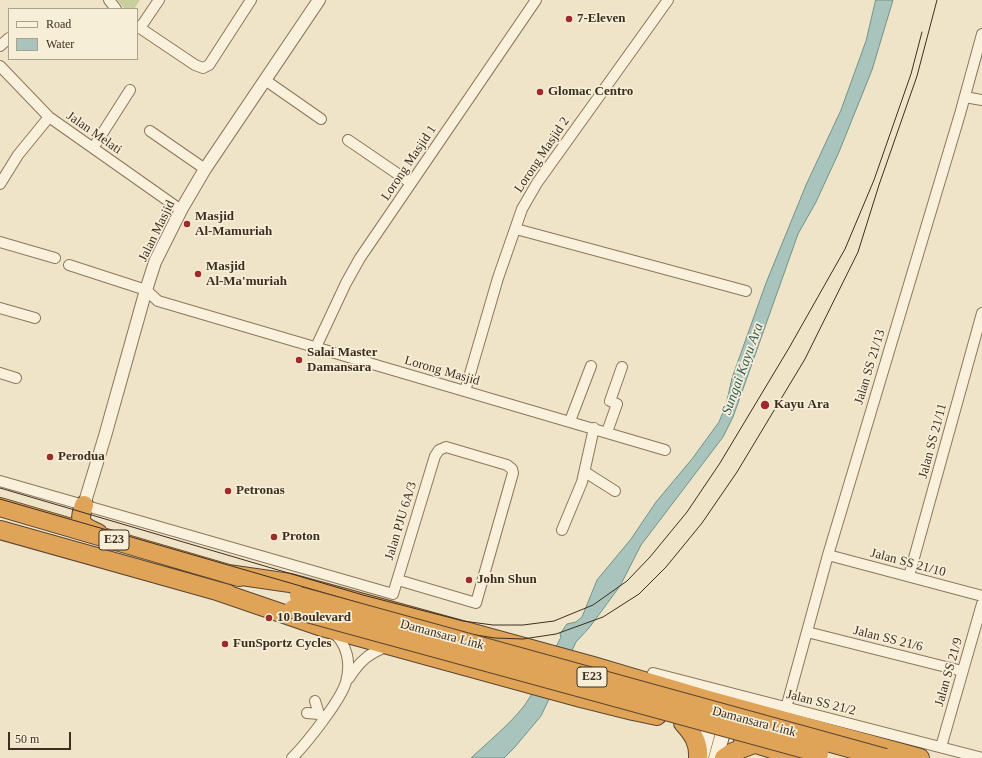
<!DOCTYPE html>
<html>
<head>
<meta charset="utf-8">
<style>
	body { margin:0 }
	#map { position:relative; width:982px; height:758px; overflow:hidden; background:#f0e4c8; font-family:Georgia,serif }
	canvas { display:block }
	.legend { position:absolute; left:8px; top:8px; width:130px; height:52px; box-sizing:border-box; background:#f7eed8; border:1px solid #ada18e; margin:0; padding:5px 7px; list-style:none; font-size:12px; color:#3d2e20 }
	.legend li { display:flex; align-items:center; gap:8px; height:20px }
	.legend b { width:20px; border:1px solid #ada18e }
	.scale { position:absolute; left:8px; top:732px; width:63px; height:18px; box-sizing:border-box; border:2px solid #3d2e20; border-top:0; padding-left:5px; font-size:12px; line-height:14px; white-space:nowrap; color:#3d2e20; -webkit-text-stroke:3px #f7eed8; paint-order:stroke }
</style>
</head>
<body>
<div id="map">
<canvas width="982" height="758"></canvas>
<ul class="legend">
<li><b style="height:5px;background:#faf1dc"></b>Road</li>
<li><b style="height:11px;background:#a9c4bc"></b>Water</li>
</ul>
<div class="scale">50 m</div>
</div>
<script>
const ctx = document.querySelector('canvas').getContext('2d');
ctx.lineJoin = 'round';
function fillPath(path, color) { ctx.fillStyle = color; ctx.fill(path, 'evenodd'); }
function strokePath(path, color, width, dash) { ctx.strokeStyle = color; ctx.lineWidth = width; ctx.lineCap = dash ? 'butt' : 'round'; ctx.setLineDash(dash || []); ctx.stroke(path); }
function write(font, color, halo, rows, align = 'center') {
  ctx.font = font + ' Georgia,serif'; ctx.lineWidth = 3.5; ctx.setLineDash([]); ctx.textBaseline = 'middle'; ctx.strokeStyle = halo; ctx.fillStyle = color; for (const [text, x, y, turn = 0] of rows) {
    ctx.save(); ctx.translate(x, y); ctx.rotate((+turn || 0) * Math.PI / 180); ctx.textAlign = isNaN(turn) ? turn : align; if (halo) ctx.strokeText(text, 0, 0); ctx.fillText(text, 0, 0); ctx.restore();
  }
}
fillPath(new Path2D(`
	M 117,0 L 140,0 L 134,9 L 125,9 Z`), '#c9cf9b');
const water = new Path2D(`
	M 876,0 L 893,0 L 872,70 L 839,152 L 816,202 L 798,234 L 733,417 L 723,437 L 641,545 L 620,586 L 589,628 L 576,642 L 541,716 L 514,748 L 504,758 L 471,758 C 489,741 509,725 524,706 C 539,685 549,660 561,637 L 560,634 L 567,624 L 576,622 L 582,617 L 597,580 L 631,539 L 656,502 L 692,459 L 719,422 L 726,405 L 732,378 L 766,283 L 806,185 L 841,110 L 866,41 Z`);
fillPath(water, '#a9c4bc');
strokePath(water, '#6f938a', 1);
const minor = new Path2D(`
	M 109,0 L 116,9
	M 137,26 L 195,65 L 203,68 L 209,65 L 251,0
	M 140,28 L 159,0
	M 0,46 L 9,38
	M 0,66 L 49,117 L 181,210
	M 265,80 L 321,119
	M 965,97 L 982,100
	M 150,131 L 205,169
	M 348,140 L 411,183
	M 93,148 L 130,90
	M 0,184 L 18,155 L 49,117
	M 516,229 L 746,291
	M 0,242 L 55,258
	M 69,265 L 146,290 L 158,301 L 665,450
	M 0,308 L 35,318
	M 316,347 L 346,283 L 360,258 L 536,0
	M 0,373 L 16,378
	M 465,391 L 498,278 L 522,209 L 537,183 L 668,0
	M 570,421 L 591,366
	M 607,432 L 617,404 L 610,401 L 622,367
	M 585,472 L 615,491
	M 0,481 L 393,594 C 407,548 421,502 435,456 L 439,450 L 446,447 L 507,465 L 512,469 L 513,473 L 476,603 L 398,580
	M 562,530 L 582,482 L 594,428
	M 828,555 L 982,596
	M 909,576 L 982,313
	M 807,632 L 962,671
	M 653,673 L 982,758
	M 349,678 C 360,661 369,653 388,646
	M 315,701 L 319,714
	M 786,708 L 828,555 L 960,114 L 982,34
	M 307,713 L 319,714 L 324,718
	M 941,747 L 982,604
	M 292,758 C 306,744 341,700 346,682 C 351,665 348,643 332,632`);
const tertiary = new Path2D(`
	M 84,505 L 105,436 L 146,290 L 155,262 L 181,210 L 205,169 L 319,0`);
const secondary = new Path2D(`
	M 701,758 L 713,714
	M 716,758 L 727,718`);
const motorway = new Path2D(`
	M 84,505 C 78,523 81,526 98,533
	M 0,507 L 239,577
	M 0,530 L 228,594
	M 228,574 L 290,583 L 593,666 L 708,700 L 920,758
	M 217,591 L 319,626 L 581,698 L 633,711 L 657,716
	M 683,723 C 693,734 699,743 698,758
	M 743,740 L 801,758
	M 724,758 L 733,752 L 754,744`);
strokePath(minor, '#8d765c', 12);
strokePath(tertiary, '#8d765c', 14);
strokePath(secondary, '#6f573f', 16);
strokePath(motorway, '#5b4430', 20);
strokePath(minor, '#faf1dc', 10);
strokePath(tertiary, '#faf1dc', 12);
strokePath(secondary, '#faf1dc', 14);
strokePath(motorway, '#e0a458', 18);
strokePath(new Path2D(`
	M 0,488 L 363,595 L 463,621 L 493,625 L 523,625 L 554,621 L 593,605 L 627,581 L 650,557 L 687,512 L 720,463 L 789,348 L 845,249 L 874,180 L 911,74 L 922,32
	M 0,499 L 463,633 L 495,638 L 523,639 L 556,634 L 603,617 L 639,594 L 666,567 L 702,523 L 737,472 L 805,359 L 858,252 L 879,185 L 917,76 L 937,0`), '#3d2e20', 1);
const motorwayBridge = new Path2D(`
	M 299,596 L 885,758
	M 293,609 L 819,753`);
strokePath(motorwayBridge, '#5b4430', 20, []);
strokePath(motorwayBridge, '#e0a458', 18);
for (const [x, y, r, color] of [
	[569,19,4,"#9e2a2b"],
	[540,92,4,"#9e2a2b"],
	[187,224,4,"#9e2a2b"],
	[198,274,4,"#9e2a2b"],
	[299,360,4,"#9e2a2b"],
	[765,405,5,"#9e2a2b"],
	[50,457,4,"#9e2a2b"],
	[228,491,4,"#9e2a2b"],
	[274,537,4,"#9e2a2b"],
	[469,580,4,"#9e2a2b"],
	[269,618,4,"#9e2a2b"],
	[225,644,4,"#9e2a2b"]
]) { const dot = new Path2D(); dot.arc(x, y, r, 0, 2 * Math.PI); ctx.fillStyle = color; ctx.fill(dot); strokePath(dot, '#f7eed8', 1.5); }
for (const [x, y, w] of [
	[114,540,30],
	[592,677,30]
]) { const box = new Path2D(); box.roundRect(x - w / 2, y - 10, w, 20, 3); ctx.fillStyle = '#f7eed8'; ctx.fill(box); strokePath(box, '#3d2e20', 1); }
write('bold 12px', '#3d2e20', null, [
	["E23",114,540],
	["E23",592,677]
]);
write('bold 13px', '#3d2e20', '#f7eed8', [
	["7-Eleven",577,19],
	["Glomac Centro",548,92],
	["Masjid",195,217],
	["Al-Mamuriah",195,232],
	["Masjid",206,267],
	["Al-Ma'muriah",206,282],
	["Salai Master",307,353],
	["Damansara",307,368],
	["Kayu Ara",774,405],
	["Perodua",58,457],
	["Petronas",236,491],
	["Proton",282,537],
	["John Shun",477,580],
	["10 Boulevard",277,618],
	["FunSportz Cycles",233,644]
], 'left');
write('13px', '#3d2e20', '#f7eed8', [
	["Jalan Melati",94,133,35],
	["Lorong Masjid 2",542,155,-56],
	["Lorong Masjid 1",409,163,-56],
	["Jalan Masjid",157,231,-64],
	["Jalan SS 21/13",870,367,-73],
	["Lorong Masjid",442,371,16],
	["Jalan SS 21/11",933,441,-75],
	["Jalan PJU 6A/3",401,521,-73],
	["Jalan SS 21/10",908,563,15],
	["Damansara Link",442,635,15],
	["Jalan SS 21/6",888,639,14],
	["Jalan SS 21/9",949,672,-74],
	["Jalan SS 21/2",821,703,14],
	["Damansara Link",754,722,15]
]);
write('italic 14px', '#2f5d5a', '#f7eed8', [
	["Sungai Kayu Ara",743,369,-70]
]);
</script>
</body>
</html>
